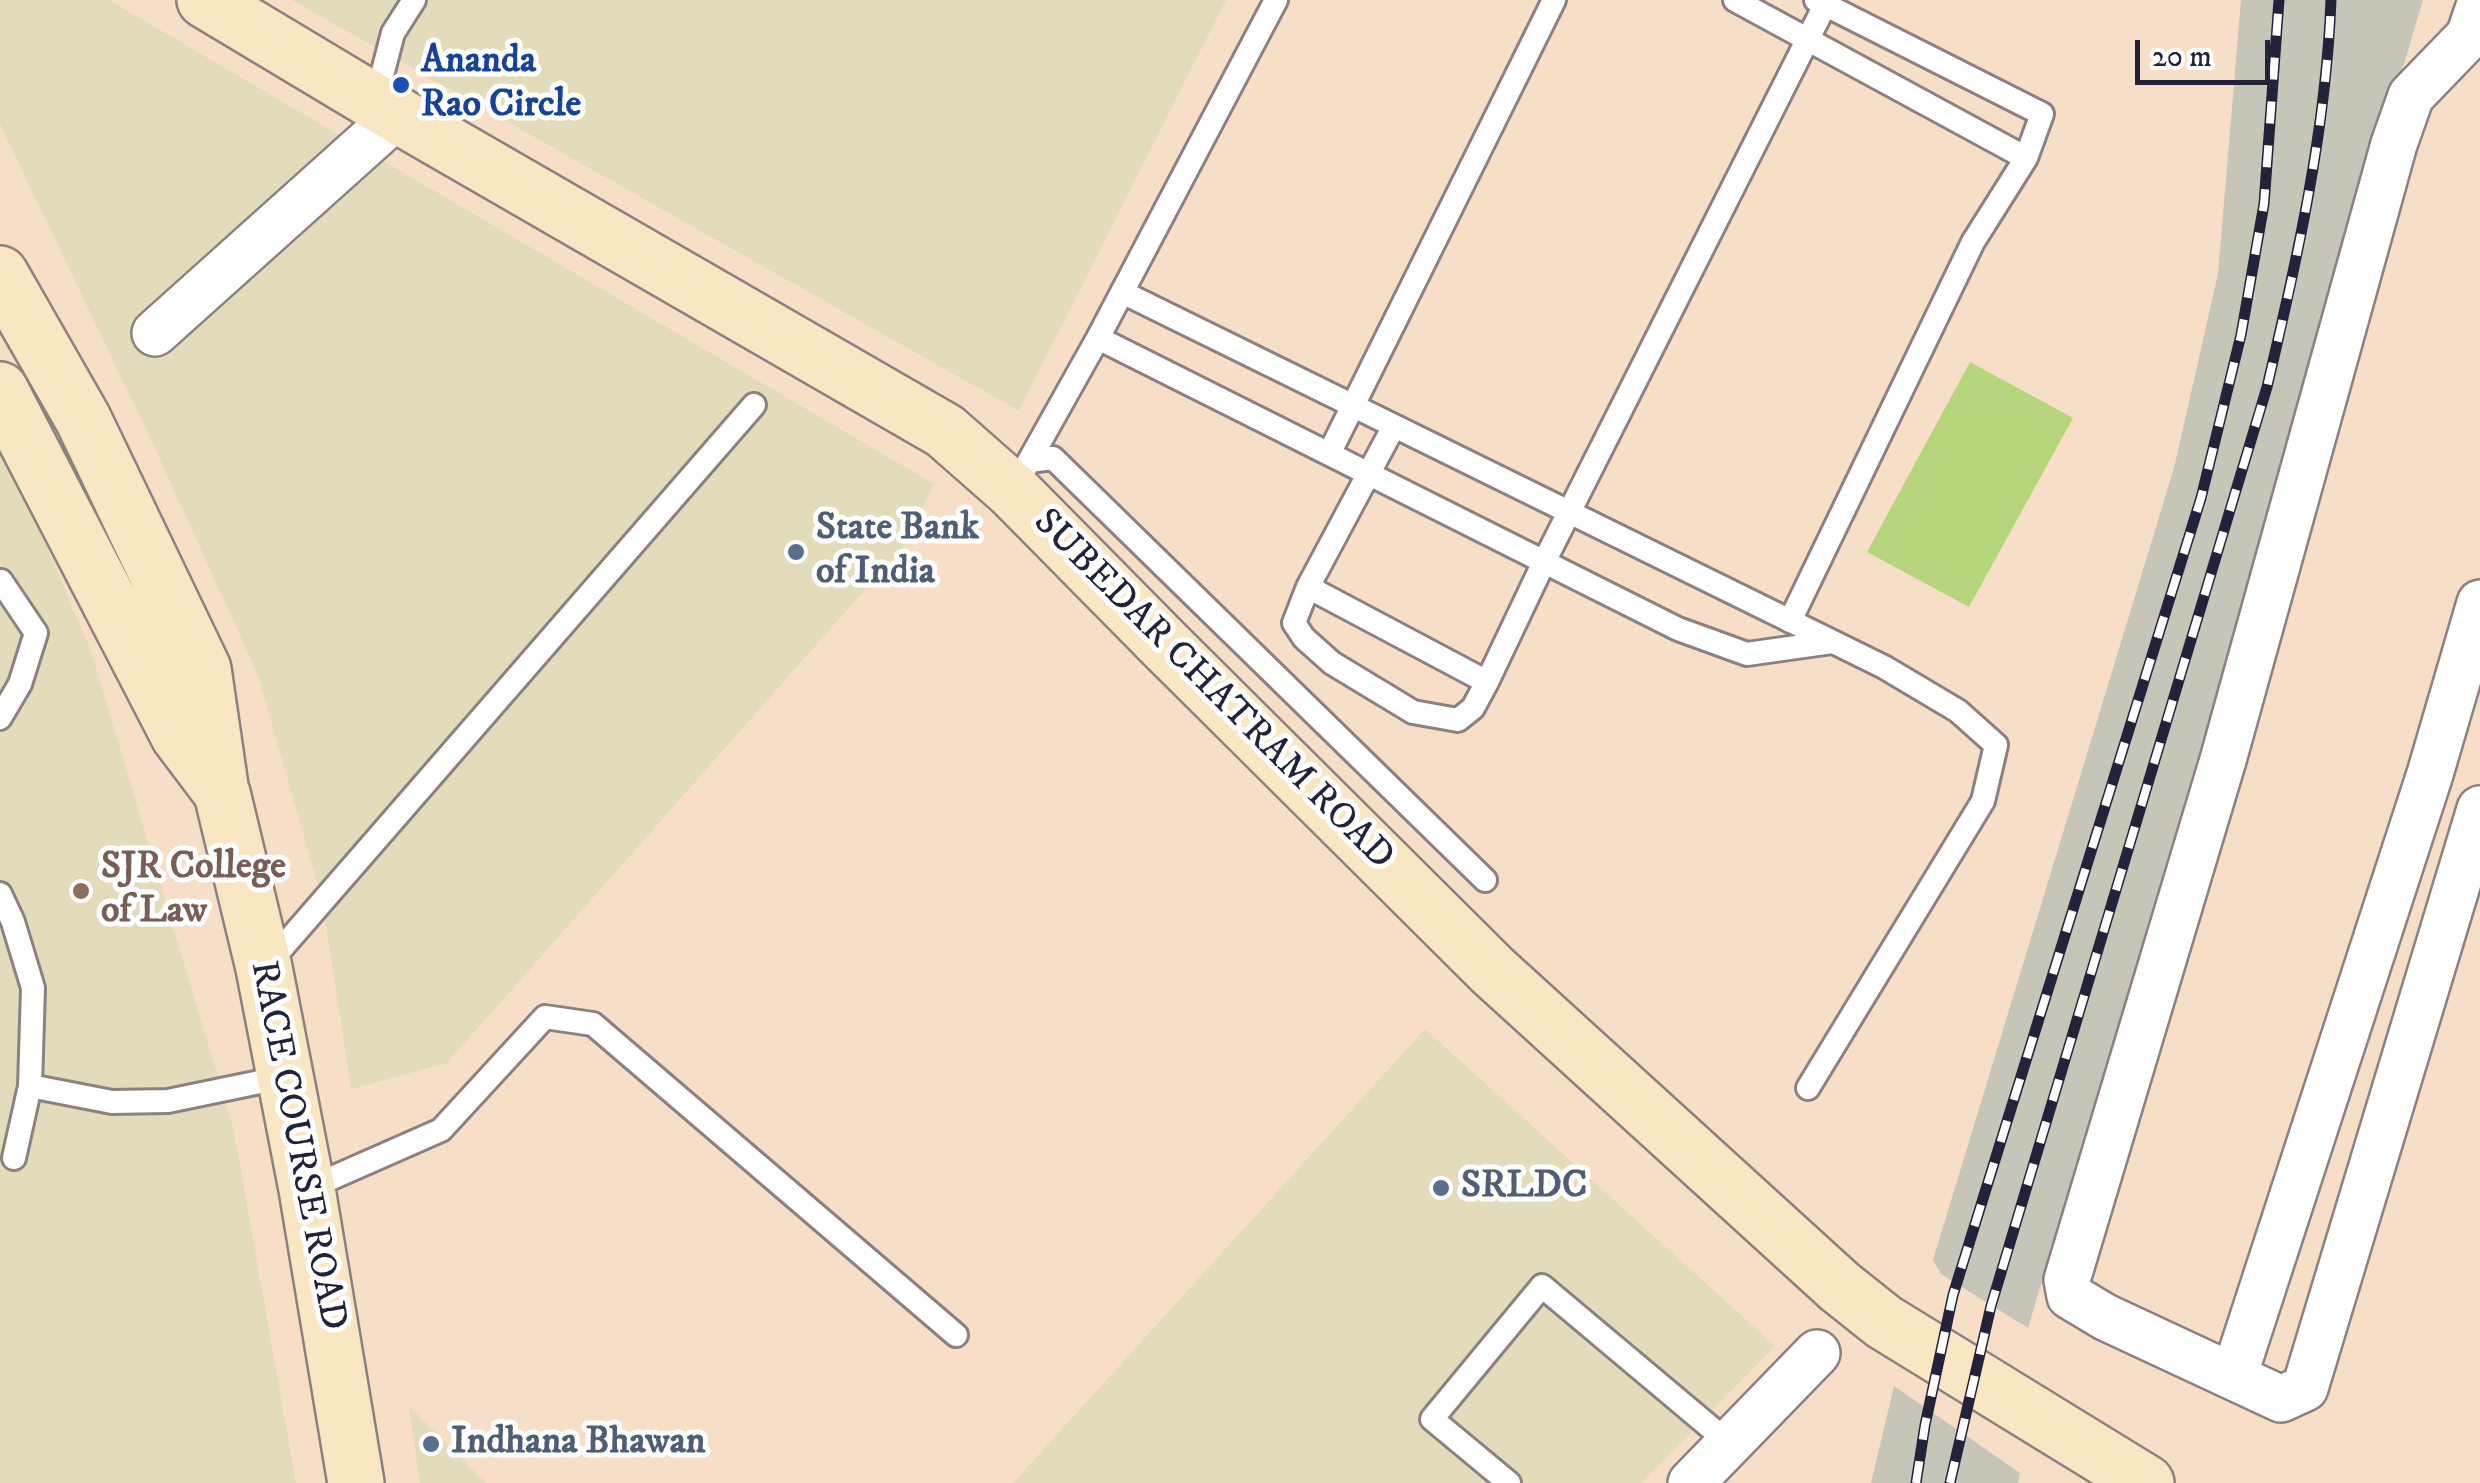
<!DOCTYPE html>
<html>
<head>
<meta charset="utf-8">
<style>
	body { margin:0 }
	#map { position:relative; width:2480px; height:1483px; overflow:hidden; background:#f6dfc6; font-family:"IM FELL DW Pica",serif }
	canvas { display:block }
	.scale { position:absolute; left:2135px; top:40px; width:135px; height:45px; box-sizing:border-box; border:5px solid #22223b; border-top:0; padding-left:12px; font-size:30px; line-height:35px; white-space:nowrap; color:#22223b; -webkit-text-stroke:8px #fff; paint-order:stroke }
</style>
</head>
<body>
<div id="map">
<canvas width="2480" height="1483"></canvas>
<div class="scale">20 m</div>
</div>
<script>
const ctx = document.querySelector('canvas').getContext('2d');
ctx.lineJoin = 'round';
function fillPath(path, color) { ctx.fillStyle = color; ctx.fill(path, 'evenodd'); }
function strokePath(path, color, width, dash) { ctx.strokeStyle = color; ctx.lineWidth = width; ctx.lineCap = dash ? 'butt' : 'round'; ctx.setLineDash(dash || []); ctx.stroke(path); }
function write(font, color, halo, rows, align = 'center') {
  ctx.font = font + ' "IM FELL DW Pica",serif'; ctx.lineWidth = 10; ctx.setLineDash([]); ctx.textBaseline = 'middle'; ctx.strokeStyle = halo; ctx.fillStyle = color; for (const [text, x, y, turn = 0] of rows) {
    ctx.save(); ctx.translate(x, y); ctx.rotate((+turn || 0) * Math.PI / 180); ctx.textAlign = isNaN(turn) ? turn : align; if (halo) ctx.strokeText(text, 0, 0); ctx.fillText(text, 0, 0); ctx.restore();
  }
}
fillPath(new Path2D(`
	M 0,0 L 109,0 L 934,484 L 907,542 L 447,1063 L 351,1089 L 322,899 L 258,675 L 153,444 L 0,124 Z
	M 292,0 L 1226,0 L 1019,411 Z
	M 0,435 L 91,651 L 234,1131 L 296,1483 L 0,1483 Z
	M 1425,1029 L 1775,1346 L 1642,1483 L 1013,1483 Z
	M 409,1406 L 486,1483 L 420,1483 Z`), '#e2dcba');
fillPath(new Path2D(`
	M 2241,0 L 2423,0 L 2028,1328 L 1941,1274 L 1933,1260 L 2174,468 L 2218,274 Z
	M 1894,1386 L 2020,1473 L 2018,1483 L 1871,1483 Z`), '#c5c5b8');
fillPath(new Path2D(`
	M 1970,362 L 2073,418 L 1969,607 L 1867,552 Z`), '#b6d57c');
const service = new Path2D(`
	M 1735,0 L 2026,158
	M 375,102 L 393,33 L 414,0
	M 1122,292 L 1884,667 L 1958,711 L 1996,745 L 1983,801 L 1808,1088
	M 1098,338 L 1678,629 L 1747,654 L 1832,642
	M 1394,426 L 1308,587 L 1294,623 L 1304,638 L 1332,663 L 1413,712 L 1458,720 L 1473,708 L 1487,682 L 1544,562 L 1825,5
	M 1329,454 L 1554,0
	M 1029,461 L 1053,458 L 1485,880
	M 1024,470 L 1098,338 L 1276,0
	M 1308,587 L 1487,682
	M 1790,621 L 1973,242 L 2026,158 L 2042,114 L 1816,0
	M 0,718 L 20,684 L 36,633 L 1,581
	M 0,894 L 13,922 L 33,988 L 30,1086 L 14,1158
	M 268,964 L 754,405
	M 30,1086 L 112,1102 L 168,1101 L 284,1077
	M 307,1189 L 441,1130 L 545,1017 L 593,1024 L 956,1335
	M 1509,1483 L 1432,1419 L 1542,1286 L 1729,1443`);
const minor = new Path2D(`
	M 2480,4 L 2469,36 L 2411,96 L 2394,144 L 2223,760 L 2067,1280 L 2070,1296 L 2105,1317 L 2281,1399 L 2305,1388 L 2480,809
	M 155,333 L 398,115
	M 2234,1376 L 2430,774 L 2480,603
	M 1691,1483 L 1817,1353`);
const secondary = new Path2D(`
	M 205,0 L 375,102 L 945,431 L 1012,490 L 1163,643 L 1493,971 L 1840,1287 L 1884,1322 L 2146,1483
	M 0,274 L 83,419 L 203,669 L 220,786
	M 0,390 L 179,736 L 222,793 L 264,968 L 307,1189 L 356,1483`);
strokePath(service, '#8c8080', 28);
strokePath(minor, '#8c8080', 50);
strokePath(secondary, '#8c8080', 60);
strokePath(service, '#fff', 22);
strokePath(minor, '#fff', 45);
strokePath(secondary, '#f9e7c3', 55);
const rail = new Path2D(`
	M 1916,1483 L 1925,1425 L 1953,1295 L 2201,498 L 2241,335 L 2264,204 L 2279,0
	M 1950,1483 L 1991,1306 L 2267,387 C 2297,260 2326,131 2331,0`);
strokePath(rail, '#22223b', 11);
strokePath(rail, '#fff', 8, [22]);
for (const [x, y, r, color] of [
	[401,85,10,"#1a4fb4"],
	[796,552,10,"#5c6f8a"],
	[81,891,10,"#8d6e63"],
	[1441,1188,10,"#5c6f8a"],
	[431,1444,10,"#5c6f8a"]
]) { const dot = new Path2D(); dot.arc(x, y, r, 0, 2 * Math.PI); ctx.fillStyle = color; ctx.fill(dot); strokePath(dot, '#fff', 4); }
write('bold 38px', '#164399', '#fff', [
	["Ananda",421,63],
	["Rao Circle",421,107]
], 'left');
write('bold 38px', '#4e5e75', '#fff', [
	["State Bank",816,530],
	["of India",816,574],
	["SRLDC",1461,1188],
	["Indhana Bhawan",451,1444]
], 'left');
write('38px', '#22223b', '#fff', [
	["SUBEDAR CHATRAM ROAD",1212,691,45],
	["RACE COURSE ROAD",296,1146,79]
]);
write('bold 38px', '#785e54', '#fff', [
	["SJR College",101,869],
	["of Law",101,913]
], 'left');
</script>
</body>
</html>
